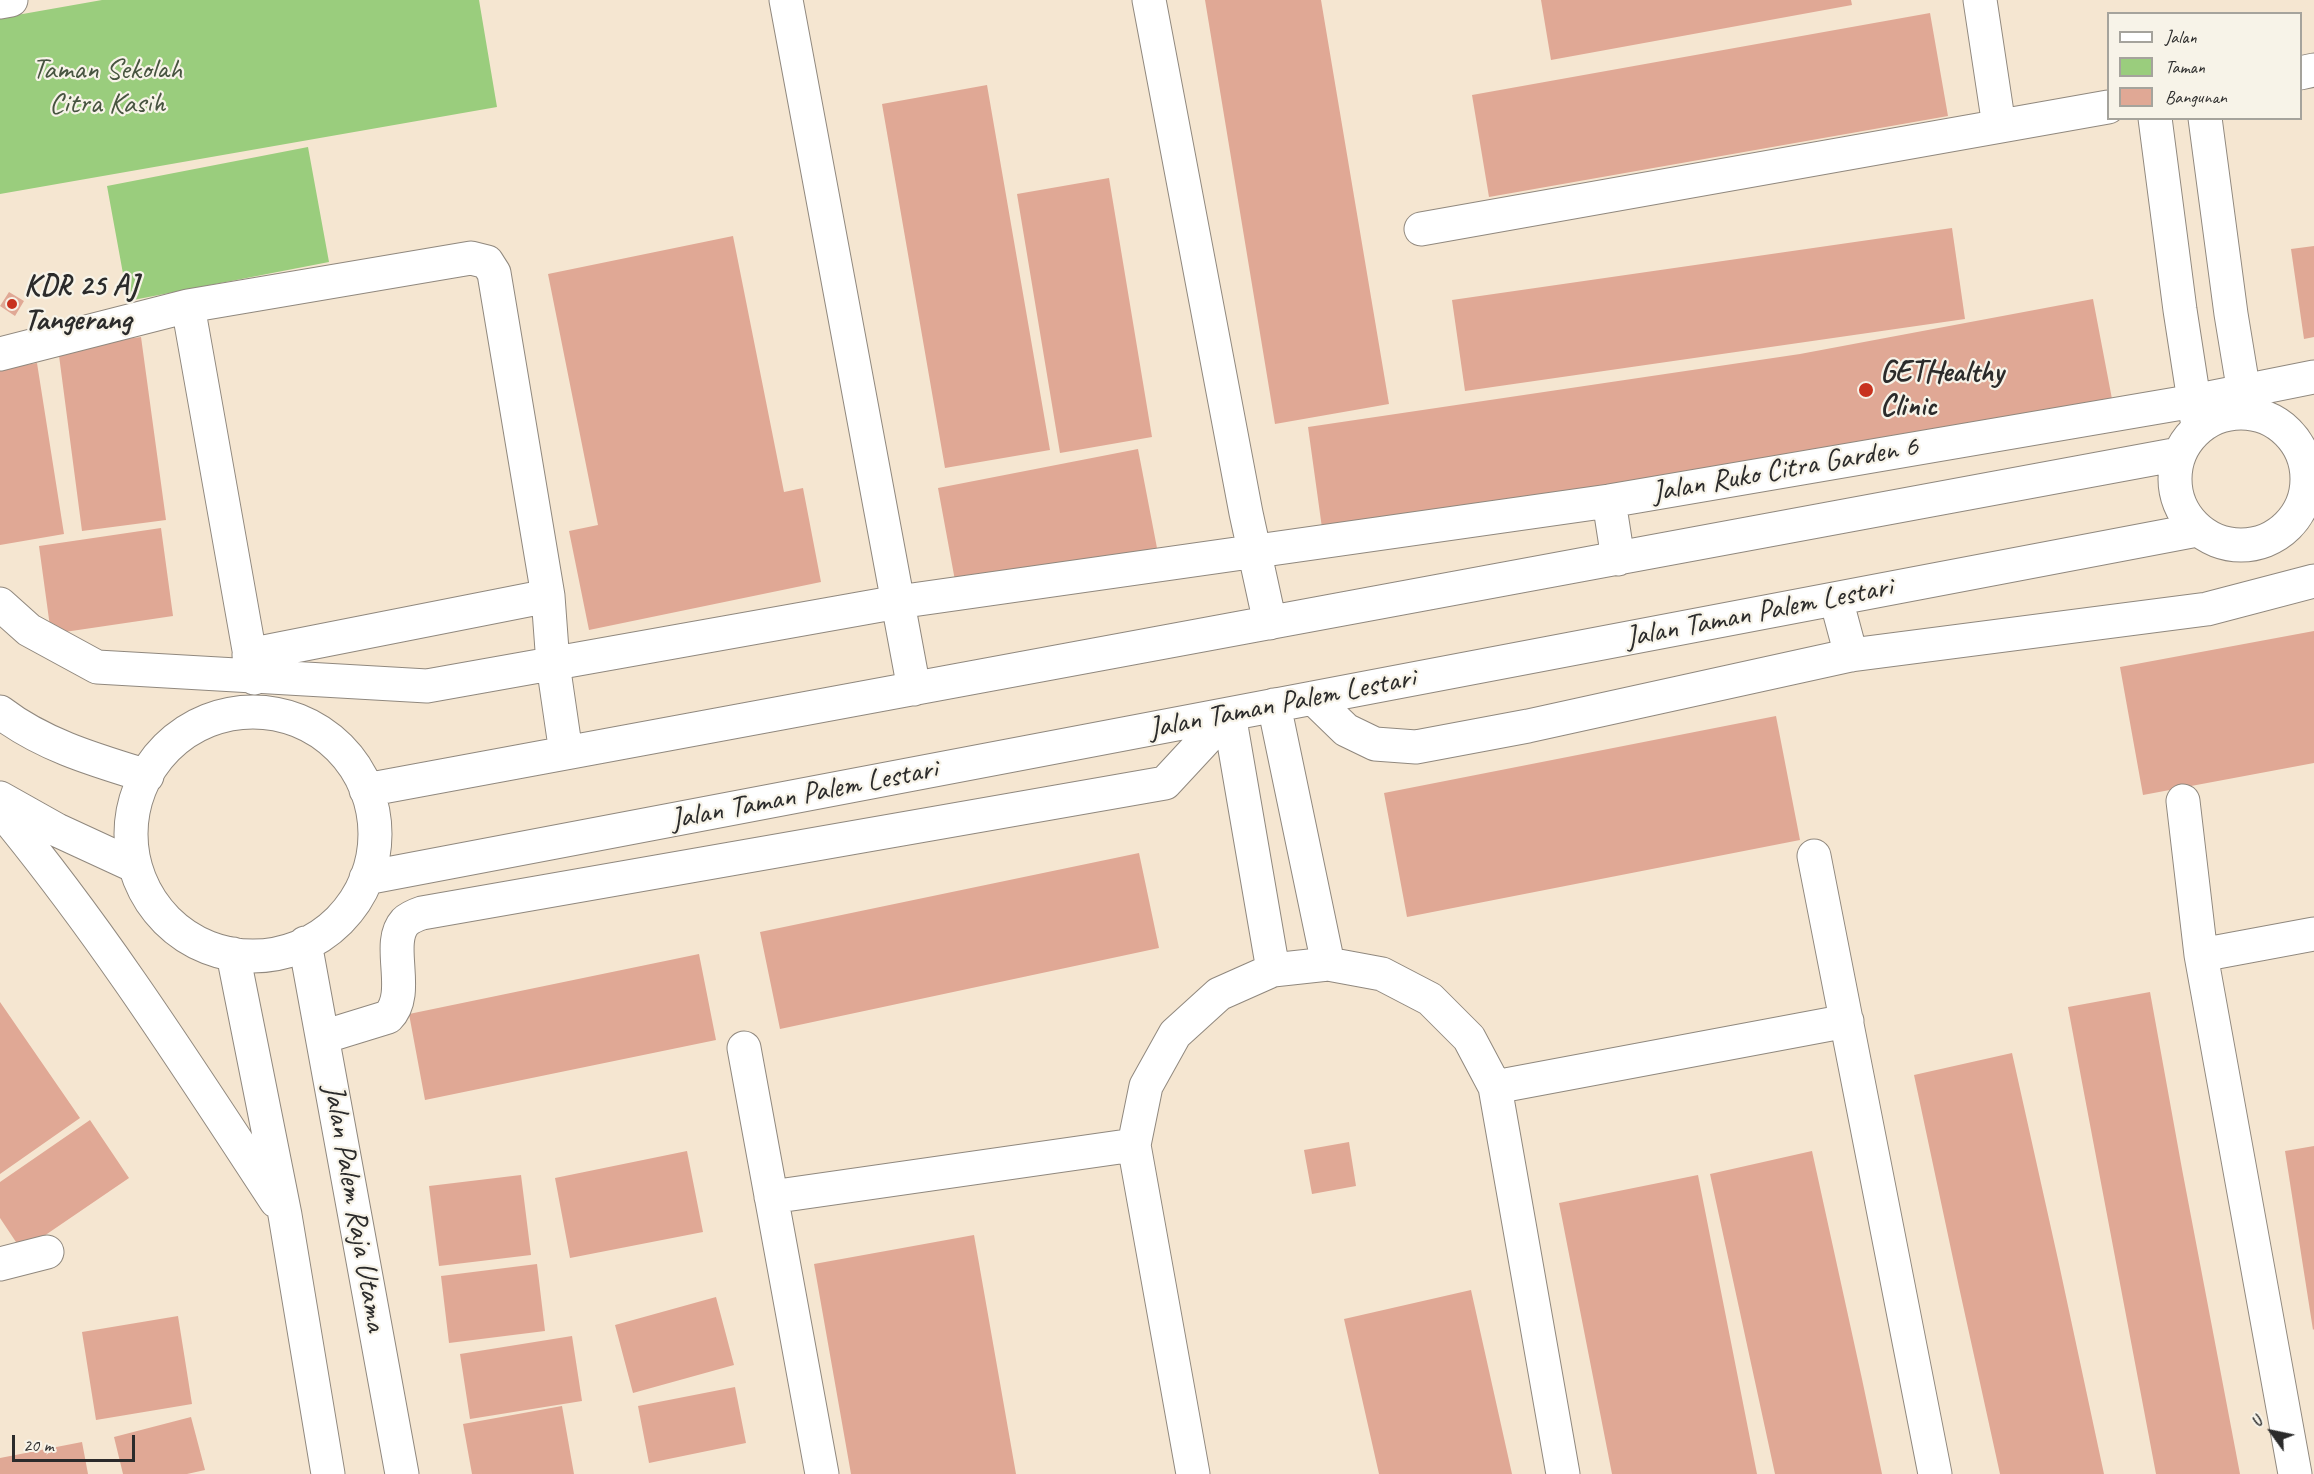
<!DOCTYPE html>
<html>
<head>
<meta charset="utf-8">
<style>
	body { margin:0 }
	#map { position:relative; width:2314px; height:1474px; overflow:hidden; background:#f5e6d1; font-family:Caveat,sans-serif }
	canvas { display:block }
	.legend { position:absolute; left:2107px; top:12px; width:195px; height:108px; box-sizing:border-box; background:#f7f3e8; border:2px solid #a5a39c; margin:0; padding:8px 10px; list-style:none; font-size:18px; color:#2b2b2b }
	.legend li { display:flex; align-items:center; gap:12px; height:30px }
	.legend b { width:30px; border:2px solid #a5a39c }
	.north { position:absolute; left:2242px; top:1402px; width:60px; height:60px; -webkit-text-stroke:4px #f7f3e8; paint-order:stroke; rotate:303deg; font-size:16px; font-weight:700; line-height:24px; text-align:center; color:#2b2b2b }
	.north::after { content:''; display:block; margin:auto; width:21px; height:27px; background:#2b2b2b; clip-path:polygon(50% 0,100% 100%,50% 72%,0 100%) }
	.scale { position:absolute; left:12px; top:1435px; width:123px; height:27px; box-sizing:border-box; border:3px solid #2b2b2b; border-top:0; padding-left:8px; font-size:18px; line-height:21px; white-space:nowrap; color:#2b2b2b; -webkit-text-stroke:4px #f7f3e8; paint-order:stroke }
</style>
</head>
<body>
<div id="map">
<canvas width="2314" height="1474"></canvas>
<ul class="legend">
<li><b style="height:8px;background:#fff"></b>Jalan</li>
<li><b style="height:16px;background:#9acd7d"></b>Taman</li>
<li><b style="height:16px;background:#e0a895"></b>Bangunan</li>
</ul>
<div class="north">U</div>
<div class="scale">20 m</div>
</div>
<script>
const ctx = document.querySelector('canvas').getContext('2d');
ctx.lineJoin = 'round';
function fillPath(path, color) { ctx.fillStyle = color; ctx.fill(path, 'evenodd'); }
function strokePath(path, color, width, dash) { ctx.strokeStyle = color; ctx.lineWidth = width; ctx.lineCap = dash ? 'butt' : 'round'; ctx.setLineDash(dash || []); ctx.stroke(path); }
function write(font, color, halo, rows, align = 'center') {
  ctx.font = font + ' Caveat,sans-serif'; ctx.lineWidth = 4.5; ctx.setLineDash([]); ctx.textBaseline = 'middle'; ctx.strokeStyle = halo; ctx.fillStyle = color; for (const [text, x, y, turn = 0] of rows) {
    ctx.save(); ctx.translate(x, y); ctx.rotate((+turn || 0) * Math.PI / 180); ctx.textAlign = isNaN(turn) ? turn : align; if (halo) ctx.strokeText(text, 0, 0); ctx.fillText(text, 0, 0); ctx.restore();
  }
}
fillPath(new Path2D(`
	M 102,0 L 479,0 L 497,107 L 0,194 L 0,18 Z
	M 308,147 L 329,262 L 128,301 L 107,186 Z`), '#9acd7d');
fillPath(new Path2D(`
	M 1205,0 L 1321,0 L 1389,404 L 1275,424 Z
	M 1541,0 L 1851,0 L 1852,5 L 1551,60 Z
	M 1930,13 L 1948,116 L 1489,197 L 1472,95 Z
	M 987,85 L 1050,450 L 945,468 L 882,104 Z
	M 1109,178 L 1152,437 L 1060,453 L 1017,194 Z
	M 1952,228 L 1965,319 L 1465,391 L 1452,300 Z
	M 733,236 L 784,492 L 803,488 L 821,582 L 589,630 L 569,531 L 598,525 L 548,274 Z
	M 2314,246 L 2314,337 L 2304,339 L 2291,249 Z
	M 9,292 L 24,301 L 15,316 L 0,306 Z
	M 2093,299 L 2112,399 L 1884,443 L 1322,528 L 1308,427 L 1800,354 Z
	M 141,337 L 166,520 L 82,531 L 58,348 Z
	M 37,363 L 64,534 L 0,545 L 0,369 Z
	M 1138,449 L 1157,548 L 956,586 L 938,488 Z
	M 161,528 L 173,616 L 51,634 L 39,546 Z
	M 2314,631 L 2314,763 L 2143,795 L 2120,667 Z
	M 1776,716 L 1800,840 L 1407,917 L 1384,793 Z
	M 1139,853 L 1159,948 L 780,1029 L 760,932 Z
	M 699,954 L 716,1040 L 425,1100 L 409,1014 Z
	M 2150,992 L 2182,1169 L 2240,1474 L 2156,1474 L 2081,1077 L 2068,1007 Z
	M 0,1002 L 80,1118 L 0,1174 Z
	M 2012,1053 L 2059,1264 L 2104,1474 L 2000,1474 L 1959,1287 L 1914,1075 Z
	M 90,1120 L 129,1178 L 22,1251 L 0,1218 L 0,1182 Z
	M 1349,1142 L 1356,1186 L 1312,1194 L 1304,1150 Z
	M 2314,1146 L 2314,1329 L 2313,1330 L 2285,1151 Z
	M 687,1151 L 703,1232 L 570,1258 L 555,1178 Z
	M 1812,1151 L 1862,1379 L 1882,1474 L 1775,1474 L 1710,1174 Z
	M 521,1175 L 531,1255 L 439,1266 L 429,1186 Z
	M 1698,1175 L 1757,1474 L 1612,1474 L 1559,1203 Z
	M 974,1235 L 1016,1474 L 851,1474 L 814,1264 Z
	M 537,1264 L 545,1331 L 449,1343 L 441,1276 Z
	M 1471,1290 L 1512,1474 L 1379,1474 L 1344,1319 Z
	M 716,1297 L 734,1365 L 633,1393 L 615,1325 Z
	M 178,1316 L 192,1404 L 96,1420 L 82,1332 Z
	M 572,1336 L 582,1401 L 470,1419 L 460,1354 Z
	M 735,1387 L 746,1443 L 649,1463 L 638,1406 Z
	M 562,1406 L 574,1474 L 472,1474 L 463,1424 Z
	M 191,1417 L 205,1470 L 187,1474 L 123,1474 L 114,1437 Z
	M 82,1442 L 88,1474 L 0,1474 L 0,1458 Z`), '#e0a895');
const minor = new Path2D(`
	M 786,0 L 914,689
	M 1149,0 L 1246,513 L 1270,623
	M 1980,0 L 1999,126
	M 0,2 L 11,0
	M 2300,73 L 2314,70
	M 2155,118 L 2180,310 L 2197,420
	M 2205,118 L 2231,314 L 2247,411
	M 1421,229 L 2108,107
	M 188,306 L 254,678
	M 0,354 L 188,306 L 471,258 L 487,262 L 494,273 L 548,596 L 553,664 L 566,753
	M2175 479a66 66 0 1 1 132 0a66 66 0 1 1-132 0Z
	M 1609,501 L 1618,559
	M 1836,599 L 1851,655
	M 0,604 L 29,630 L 97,667 L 427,686 L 898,602 L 1609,501 L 2194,401 L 2314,377
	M 249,655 L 548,596
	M 1313,698 L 1346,730 L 1375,744 L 1416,747 L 1528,726 L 1851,655 L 2207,609 L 2314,581
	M 1274,705 L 1328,964
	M 0,712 C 43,745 95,760 147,776
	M131 834a122 122 0 1 1 244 0a122 122 0 1 1-244 0Z
	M 1229,714 L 1273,970
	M 366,790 L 2179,454
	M 0,798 L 57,830 L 135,866
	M 2183,801 L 2201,955 L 2295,1474
	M 0,809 C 102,932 188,1067 276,1201
	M 1814,856 L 1935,1474
	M 366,878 L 2197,530
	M 305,943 L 402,1474
	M 233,954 L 285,1215 L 328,1474
	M 2201,955 L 2314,934
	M 323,1037 L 388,1017 C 412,993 385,944 405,922 C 409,918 416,915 422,913 L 1165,783 L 1229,714
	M 744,1048 L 822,1474
	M 1495,1087 L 1847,1021
	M 771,1197 L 1134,1145
	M 0,1264 L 47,1252
	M 1193,1474 L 1134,1145 L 1146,1086 L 1175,1034 L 1219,994 L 1273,970 L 1328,964 L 1382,974 L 1430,999 L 1469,1038 L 1495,1087 L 1563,1474`);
strokePath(minor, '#90887e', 35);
strokePath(minor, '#fff', 33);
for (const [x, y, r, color] of [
	[12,304,6,"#c8321e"],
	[1866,390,8,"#c8321e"]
]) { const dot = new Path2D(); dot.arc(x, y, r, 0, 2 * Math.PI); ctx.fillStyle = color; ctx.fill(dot); strokePath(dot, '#f7f3e8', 2); }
write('30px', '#475440', '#f7f3e8', [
	["Taman Sekolah",107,70],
	["Citra Kasih",107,104]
]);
write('bold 30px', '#2b2b2b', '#f7f3e8', [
	["KDR 25 AJ",24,287],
	["Tangerang",24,321],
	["GETHealthy",1880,373],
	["Clinic",1880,407]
], 'left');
write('30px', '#2b2b2b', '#f7f3e8', [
	["Jalan Ruko Citra Garden 6",1785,470,-10],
	["Jalan Taman Palem Lestari",1759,613,-11],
	["Jalan Taman Palem Lestari",1282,704,-11],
	["Jalan Taman Palem Lestari",804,795,-11],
	["Jalan Palem Raja Utama",354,1208,80]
]);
</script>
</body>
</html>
